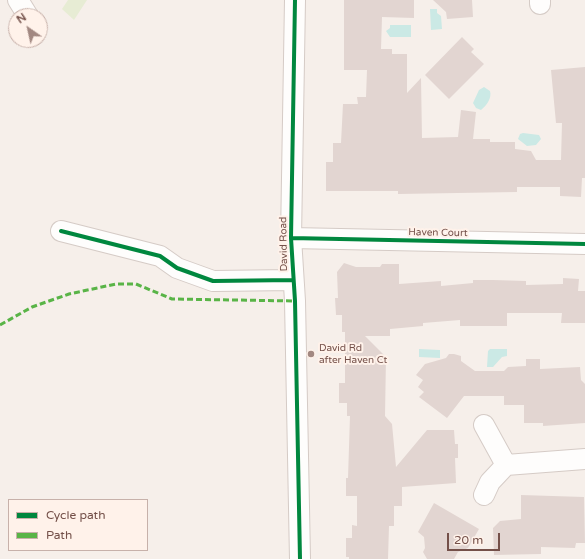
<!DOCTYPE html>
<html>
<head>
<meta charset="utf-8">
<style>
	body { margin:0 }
	#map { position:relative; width:585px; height:559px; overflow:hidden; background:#f6efea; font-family:"Varela Round",sans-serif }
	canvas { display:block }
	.legend { position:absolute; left:8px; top:499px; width:140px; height:52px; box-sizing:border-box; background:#fff2ea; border:1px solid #c7b1aa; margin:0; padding:5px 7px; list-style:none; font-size:12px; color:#745049 }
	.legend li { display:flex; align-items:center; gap:8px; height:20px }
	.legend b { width:20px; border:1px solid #c7b1aa }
	.north { position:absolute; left:8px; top:8px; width:40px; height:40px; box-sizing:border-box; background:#fff2ea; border:1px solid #c7b1aa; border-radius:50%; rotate:326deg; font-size:11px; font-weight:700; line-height:16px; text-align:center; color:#745049 }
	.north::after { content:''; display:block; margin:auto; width:14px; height:18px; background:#a28881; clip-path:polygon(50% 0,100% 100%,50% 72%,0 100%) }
	.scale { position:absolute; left:447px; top:533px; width:53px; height:18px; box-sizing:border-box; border:2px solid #745049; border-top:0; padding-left:5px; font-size:12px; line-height:14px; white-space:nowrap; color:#745049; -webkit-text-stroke:3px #fff2ea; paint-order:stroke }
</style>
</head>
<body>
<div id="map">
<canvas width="585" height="559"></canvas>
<ul class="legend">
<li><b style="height:5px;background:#00873e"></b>Cycle path</li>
<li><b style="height:5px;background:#59b447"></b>Path</li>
</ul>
<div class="north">N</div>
<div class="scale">20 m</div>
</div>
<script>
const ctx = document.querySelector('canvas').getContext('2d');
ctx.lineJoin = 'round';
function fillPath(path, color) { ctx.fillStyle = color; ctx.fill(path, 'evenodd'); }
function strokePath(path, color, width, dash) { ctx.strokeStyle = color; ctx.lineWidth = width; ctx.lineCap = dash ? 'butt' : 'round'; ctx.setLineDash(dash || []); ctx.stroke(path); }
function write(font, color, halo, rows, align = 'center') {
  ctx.font = font + ' "Varela Round",sans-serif'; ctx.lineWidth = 4; ctx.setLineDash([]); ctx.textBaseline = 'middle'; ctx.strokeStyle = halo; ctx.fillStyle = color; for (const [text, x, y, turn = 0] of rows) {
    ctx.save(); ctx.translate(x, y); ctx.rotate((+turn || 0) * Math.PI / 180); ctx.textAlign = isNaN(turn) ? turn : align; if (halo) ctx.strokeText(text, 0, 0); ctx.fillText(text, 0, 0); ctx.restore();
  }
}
fillPath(new Path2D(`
	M 68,0 L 87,0 L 74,20 L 62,9 Z`), '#e7ecd4');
fillPath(new Path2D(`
	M 430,9 L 437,9 L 437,13 L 441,16 L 442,29 L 431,30 Z
	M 390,25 L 411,25 L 411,37 L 390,37 L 386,31 L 390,28 Z
	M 484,87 L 490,91 C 492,98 487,105 481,110 L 476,108 L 473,103 L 479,90 Z
	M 523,133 L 539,135 L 541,139 L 536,145 L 527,146 L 518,139 L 520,134 Z
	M 419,349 L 440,350 L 440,358 L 419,357 Z
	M 490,349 L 507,349 L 507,356 L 502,357 L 493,367 L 487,367 L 488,351 Z`), '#cbe9e5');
fillPath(new Path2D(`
	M 344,0 L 414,0 L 414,18 L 382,17 L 381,49 L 392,49 L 392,54 L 407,54 L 407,93 L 421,78 L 422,138 L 458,137 L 461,110 L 476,112 L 473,139 L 490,139 L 490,142 L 515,142 L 515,149 L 531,151 L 536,160 L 561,160 L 562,123 L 556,123 L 551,70 L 585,67 L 585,178 L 582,178 L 581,197 L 560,196 L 560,187 L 517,187 L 517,192 L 398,194 L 398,191 L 326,191 L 326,162 L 333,162 L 333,143 L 341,143 L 343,104 L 358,104 L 357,97 L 366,97 L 367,70 L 344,70 Z
	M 433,0 L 472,0 L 473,17 L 447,19 L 446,12 Z
	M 462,37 L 474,49 L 471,52 L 484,64 L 449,99 L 425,75 Z
	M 344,263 L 356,267 L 380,267 L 382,264 L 399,264 L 399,284 L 441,281 L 441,286 L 473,283 L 473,280 L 493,280 L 526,281 L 526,285 L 563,284 L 563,278 L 579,279 L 578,291 L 585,291 L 585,323 L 561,323 L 562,313 L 507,313 L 507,326 L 460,326 L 460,320 L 423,323 L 423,326 L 390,329 L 390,336 L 365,336 L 386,357 L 385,416 L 392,424 L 396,467 L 427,430 L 454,430 L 455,444 L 458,444 L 458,458 L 455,458 L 456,483 L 402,487 L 402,506 L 394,506 L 394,526 L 389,526 L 388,559 L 349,559 L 349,557 L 346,557 L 346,538 L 352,538 L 352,525 L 357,526 L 357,496 L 346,496 L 346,478 L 348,478 L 350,416 L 347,416 L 347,403 L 339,403 L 339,383 L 345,383 L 345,332 L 342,332 L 342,315 L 336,315 L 335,298 L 338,298 L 337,272 Z
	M 449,354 L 454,354 L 461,356 L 461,361 L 475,371 L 504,371 L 508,367 L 526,366 L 526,359 L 540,359 L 540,369 L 580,367 L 581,380 L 585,384 L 585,423 L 543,426 L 543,423 L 524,423 L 524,405 L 504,405 L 504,396 L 464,396 L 447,418 L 419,397 L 424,392 L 418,387 L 423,380 L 416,375 L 425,364 L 446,358 Z
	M 521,495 L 584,497 L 585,543 L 576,543 L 575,548 L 541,547 L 541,554 L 494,555 L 493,528 L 500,521 L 521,519 Z
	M 434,503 L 479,529 L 468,548 L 458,552 L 454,559 L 427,559 L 423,552 L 425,548 L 424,537 L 418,532 Z`), '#e2d5d1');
const street = new Path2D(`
	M 18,0 L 28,16
	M 295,0 L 291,238 L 295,301 L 300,559
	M 540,4 L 540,0
	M 61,231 L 160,256 L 177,268 L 213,281 L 293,280
	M 291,238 L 585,244
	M 506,465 L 585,459
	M 484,495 L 490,482 L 506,465 L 484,425`);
strokePath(street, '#d5cbc6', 22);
strokePath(street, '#fefdfc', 20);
strokePath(new Path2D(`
	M 0,325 L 32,307 L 69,294 L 116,284 L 136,284 L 172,299 L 295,301`), '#59b447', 3, [6, 3]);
strokePath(new Path2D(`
	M 295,0 L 291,238 L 295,301 L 300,559
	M 61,231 L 160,256 L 177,268 L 213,281 L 293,280
	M 291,238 L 585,244`), '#00873e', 4);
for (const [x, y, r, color] of [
	[311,354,4,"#a28881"]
]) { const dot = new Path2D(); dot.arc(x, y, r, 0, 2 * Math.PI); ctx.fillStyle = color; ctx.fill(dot); strokePath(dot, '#fff2ea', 1.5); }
write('10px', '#745049', '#fff2ea', [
	["Haven Court",438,233,1],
	["David Road",284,244,-91]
]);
write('10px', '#745049', '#fff2ea', [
	["David Rd",319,348],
	["after Haven Ct",319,360]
], 'left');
</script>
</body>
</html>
